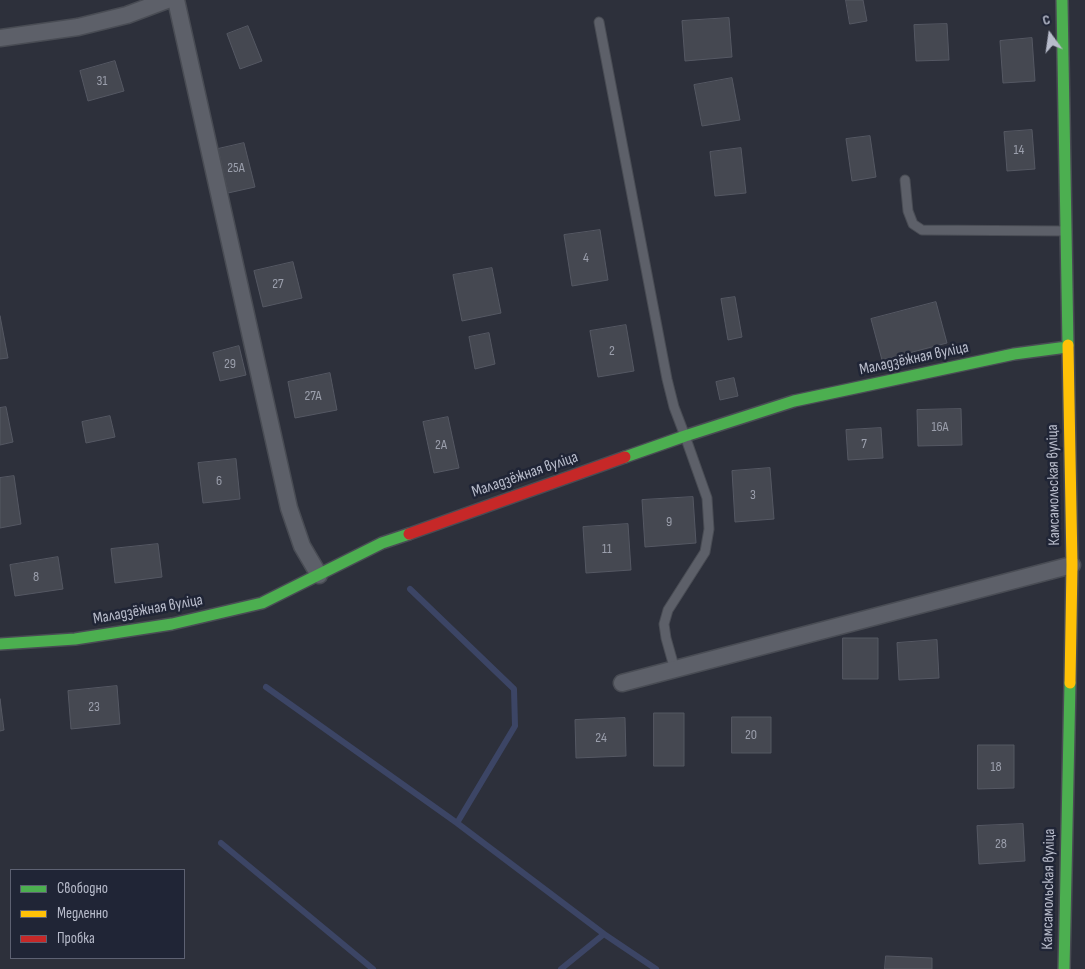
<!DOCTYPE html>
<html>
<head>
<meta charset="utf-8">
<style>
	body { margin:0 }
	#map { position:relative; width:1085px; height:969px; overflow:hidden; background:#2d303b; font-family:"Sofia Sans Condensed",sans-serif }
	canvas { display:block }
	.legend { position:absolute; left:10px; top:869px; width:175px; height:90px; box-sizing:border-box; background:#202536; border:1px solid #5d6172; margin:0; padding:6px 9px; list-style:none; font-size:15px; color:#b8bccb }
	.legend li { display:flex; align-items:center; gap:10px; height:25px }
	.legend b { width:25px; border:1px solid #5d6172 }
	.north { position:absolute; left:1025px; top:10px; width:50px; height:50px; -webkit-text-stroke:4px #202536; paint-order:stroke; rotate:346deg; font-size:14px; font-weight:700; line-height:20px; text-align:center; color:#b8bccb }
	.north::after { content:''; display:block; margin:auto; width:18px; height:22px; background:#b8bccb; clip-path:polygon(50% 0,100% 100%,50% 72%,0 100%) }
</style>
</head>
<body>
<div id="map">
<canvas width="1085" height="969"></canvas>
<ul class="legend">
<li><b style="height:6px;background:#4caf50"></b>Свободно</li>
<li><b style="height:6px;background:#ffc107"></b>Медленно</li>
<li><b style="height:6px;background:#c62828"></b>Пробка</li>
</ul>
<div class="north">С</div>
</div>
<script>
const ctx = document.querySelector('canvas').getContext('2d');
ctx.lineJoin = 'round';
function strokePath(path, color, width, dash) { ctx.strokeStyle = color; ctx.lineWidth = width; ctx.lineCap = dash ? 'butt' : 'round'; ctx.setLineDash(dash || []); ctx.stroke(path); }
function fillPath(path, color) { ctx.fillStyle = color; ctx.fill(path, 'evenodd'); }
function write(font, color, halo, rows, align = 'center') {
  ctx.font = font + ' "Sofia Sans Condensed",sans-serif'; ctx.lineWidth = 5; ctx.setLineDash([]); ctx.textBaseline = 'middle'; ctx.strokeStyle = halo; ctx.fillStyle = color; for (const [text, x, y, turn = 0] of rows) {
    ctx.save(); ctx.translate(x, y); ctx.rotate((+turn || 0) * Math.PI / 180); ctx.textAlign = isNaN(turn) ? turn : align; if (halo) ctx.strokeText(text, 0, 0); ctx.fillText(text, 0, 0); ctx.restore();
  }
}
strokePath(new Path2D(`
	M 410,589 L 514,689 L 515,726 L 457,823
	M 266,687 L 457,823 L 604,934 L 656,969
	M 221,843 L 373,969
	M 561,969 L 604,934`), '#3c4565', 6);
const building = new Path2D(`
	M 846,0 L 863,0 L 867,21 L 850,24 Z
	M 729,18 L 732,57 L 685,61 L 682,21 Z
	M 947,24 L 949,60 L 916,61 L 914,25 Z
	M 248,26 L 262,61 L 240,69 L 227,34 Z
	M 1032,38 L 1035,81 L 1003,83 L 1000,41 Z
	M 115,61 L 124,91 L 88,101 L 80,71 Z
	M 732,78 L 740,120 L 702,126 L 694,85 Z
	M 1032,130 L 1035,169 L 1007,171 L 1004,132 Z
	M 870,136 L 876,177 L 852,181 L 846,139 Z
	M 244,143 L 255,187 L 228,193 L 218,149 Z
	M 741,148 L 746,193 L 715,196 L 710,152 Z
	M 600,230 L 608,280 L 572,286 L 564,235 Z
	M 293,262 L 302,298 L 263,307 L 254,271 Z
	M 492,268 L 501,313 L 462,321 L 453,275 Z
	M 735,297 L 742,337 L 728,340 L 721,299 Z
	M 936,302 L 947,343 L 882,360 L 871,319 Z
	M 0,316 L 8,358 L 0,359 Z
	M 626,325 L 634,371 L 598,377 L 590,331 Z
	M 489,333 L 495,364 L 475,369 L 469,337 Z
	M 239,346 L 246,375 L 220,381 L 213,353 Z
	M 330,373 L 337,410 L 295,418 L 288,382 Z
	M 734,378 L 738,396 L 720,400 L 716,382 Z
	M 6,407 L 13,442 L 0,445 L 0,408 Z
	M 961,409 L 962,445 L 918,446 L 917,410 Z
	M 110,416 L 115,437 L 86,443 L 82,422 Z
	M 448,417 L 459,468 L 434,473 L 423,422 Z
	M 881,428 L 883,458 L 848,460 L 846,430 Z
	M 236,459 L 240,499 L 203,503 L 198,463 Z
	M 770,468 L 774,519 L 735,522 L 732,471 Z
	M 14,476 L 21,524 L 0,528 L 0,478 Z
	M 693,497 L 696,543 L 645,547 L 642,500 Z
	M 628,524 L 631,570 L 586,573 L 583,527 Z
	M 158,544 L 162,577 L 115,583 L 111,549 Z
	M 58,557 L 63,589 L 15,596 L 10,565 Z
	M 843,638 L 878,638 L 878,679 L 843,679 Z
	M 937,640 L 939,678 L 899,680 L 897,643 Z
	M 117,686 L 120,724 L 71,729 L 68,691 Z
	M 0,699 L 4,730 L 0,731 Z
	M 654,713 L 684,713 L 684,766 L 654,766 Z
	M 732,717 L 771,717 L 771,753 L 732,753 Z
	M 625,718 L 626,756 L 576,758 L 575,720 Z
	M 978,745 L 1014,745 L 1014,788 L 978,789 Z
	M 1023,824 L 1025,861 L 979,864 L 977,826 Z
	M 886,956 L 932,958 L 932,969 L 885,969 Z`);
fillPath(building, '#454851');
strokePath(building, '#555863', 1);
const lane = new Path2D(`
	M 599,22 L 667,379 L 674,407 L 685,436 L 707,498 L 709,529 L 705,552 L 668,610 L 664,624 L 666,638 L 675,670
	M 905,180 L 908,211 L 913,224 L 922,230 L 1066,231`);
const street = new Path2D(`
	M 176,0 L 289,508 L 302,546 L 319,575
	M 0,38 L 78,27 L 127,15 L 167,0
	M 622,683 L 1072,565`);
const fast = new Path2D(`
	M 1062,0 L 1068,345
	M 625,457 L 685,436 L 794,401 L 1014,354 L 1067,347
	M 0,644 L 75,639 L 172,624 L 262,603 L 382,543 L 409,534
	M 1064,969 L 1070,683`);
const slow = new Path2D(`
	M 1068,345 L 1072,565 L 1070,683`);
const jam = new Path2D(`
	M 409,534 L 625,457`);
strokePath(lane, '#494c54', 11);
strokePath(street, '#494c54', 19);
strokePath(fast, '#494c54', 14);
strokePath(slow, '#494c54', 14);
strokePath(jam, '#494c54', 14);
strokePath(lane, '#5d6069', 9);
strokePath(street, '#5d6069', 16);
strokePath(fast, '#4caf50', 11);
strokePath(slow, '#ffc107', 11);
strokePath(jam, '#c62828', 11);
write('14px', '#9b9fac', null, [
	["31",102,81],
	["14",1019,150],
	["25А",236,168],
	["4",586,258],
	["27",278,284],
	["2",612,351],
	["29",230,364],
	["27А",313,396],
	["16А",940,427],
	["7",864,444],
	["2А",441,445],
	["6",219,481],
	["3",753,495],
	["9",669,522],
	["11",607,549],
	["8",36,577],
	["23",94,707],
	["20",751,735],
	["24",601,738],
	["18",996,767],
	["28",1001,844]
]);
write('16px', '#b8bccb', '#202536', [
	["Маладзёжная вуліца",914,359,-12],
	["Маладзёжная вуліца",525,475,-19],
	["Камсамольская вуліца",1054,485,-91],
	["Маладзёжная вуліца",148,610,-10],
	["Камсамольская вуліца",1049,889,-89]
]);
</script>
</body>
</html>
